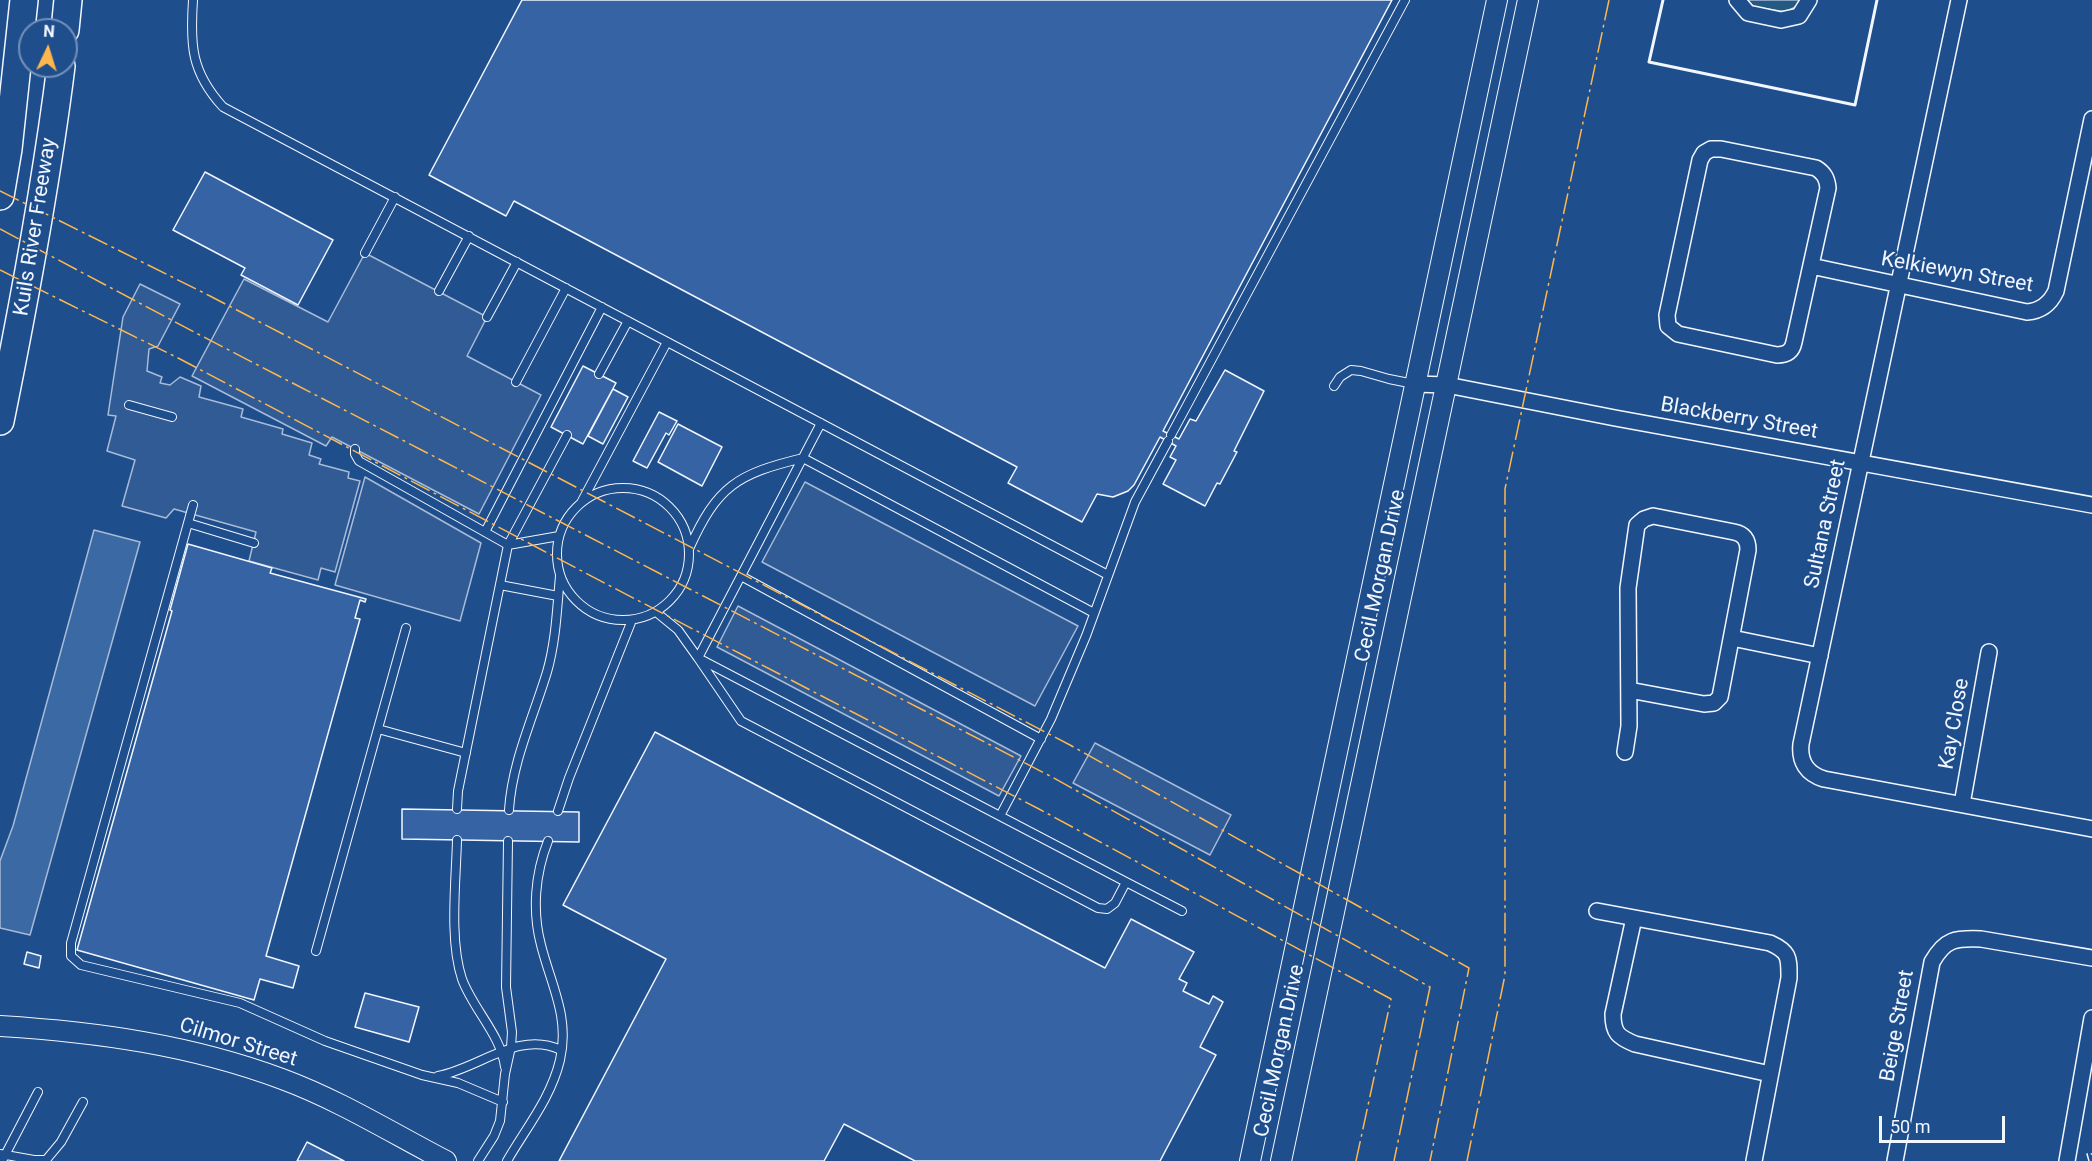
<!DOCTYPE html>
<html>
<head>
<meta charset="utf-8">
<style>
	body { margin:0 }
	#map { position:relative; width:2092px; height:1161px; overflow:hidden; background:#1f4e8c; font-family:Roboto,sans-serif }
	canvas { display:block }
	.north { position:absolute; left:18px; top:18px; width:60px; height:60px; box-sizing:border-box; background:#1f4e8c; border:2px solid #7391ba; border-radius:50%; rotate:4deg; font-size:16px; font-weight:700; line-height:24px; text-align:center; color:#f2f6ff }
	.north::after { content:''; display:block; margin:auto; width:21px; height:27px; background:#ffb74d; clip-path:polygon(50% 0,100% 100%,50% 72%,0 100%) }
	.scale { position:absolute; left:1879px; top:1116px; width:126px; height:27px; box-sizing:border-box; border:3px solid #f2f6ff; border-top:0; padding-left:8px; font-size:18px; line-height:21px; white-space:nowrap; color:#f2f6ff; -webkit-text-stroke:4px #1f4e8c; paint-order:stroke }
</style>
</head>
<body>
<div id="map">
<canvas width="2092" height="1161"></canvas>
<div class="north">N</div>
<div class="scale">50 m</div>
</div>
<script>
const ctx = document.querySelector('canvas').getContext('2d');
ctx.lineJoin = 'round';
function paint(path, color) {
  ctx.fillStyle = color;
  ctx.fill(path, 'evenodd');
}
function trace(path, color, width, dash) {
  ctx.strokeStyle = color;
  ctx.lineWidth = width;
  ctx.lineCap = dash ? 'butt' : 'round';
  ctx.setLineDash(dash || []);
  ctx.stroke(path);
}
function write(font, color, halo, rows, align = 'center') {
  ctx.font = font + ' Roboto,sans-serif';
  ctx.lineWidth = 4.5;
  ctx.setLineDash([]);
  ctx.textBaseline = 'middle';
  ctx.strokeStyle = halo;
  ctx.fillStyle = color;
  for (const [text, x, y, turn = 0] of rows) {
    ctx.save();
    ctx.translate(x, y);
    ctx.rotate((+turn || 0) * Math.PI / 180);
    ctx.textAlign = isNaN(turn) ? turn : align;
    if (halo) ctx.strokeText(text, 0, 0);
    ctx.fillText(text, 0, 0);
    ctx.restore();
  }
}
const green = new Path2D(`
	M1747,0H1800L1797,6L1786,12L1754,7Z`);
paint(green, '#245a82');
trace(green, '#a8bbd7', 1.5);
const parking = new Path2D(`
	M365,253L487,317L467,356L541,395L479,514L332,437L326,446L192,376L244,279L328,322Z
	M140,284L180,304L158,346L149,349L147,371L162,377L160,383L170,385L180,377L201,386L199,397L243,409L241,417L283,429L282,434L312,443L309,455L321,459L319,464L349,472L348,478L360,481L335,572L321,568L318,580L249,561L256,532L174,509L166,518L122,506L135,460L107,451L116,416L108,415L123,317Z
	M365,477L481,543L460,621L335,585Z
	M805,482L1078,626L1035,706L762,562Z
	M738,606L1021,756L999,796L717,647Z
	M1095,743L1231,815L1210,855L1073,783Z`);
paint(parking, '#305b95');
trace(parking, '#a8bbd7', 1.5);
const water = new Path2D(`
	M94,530L140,542L30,935L0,928V861L13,826Z`);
paint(water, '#3b69a3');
trace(water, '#a8bbd7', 1.5);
const building = new Path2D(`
	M522,0H1392L1163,431L1179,439L1190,419L1196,421L1225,370L1264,391L1234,451L1237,452L1220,484L1217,483L1205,506L1163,484L1176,460L1170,457L1176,446L1160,437L1134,485L1128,491L1113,497L1097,494L1082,522L1008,483L1017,467L514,201L506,216L429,175Z
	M205,172L333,240L298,305L241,275L245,268L173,230Z
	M583,366L616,383L583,444L551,427Z
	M613,389L628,397L603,444L588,436Z
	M659,412L677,421L669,435L666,433L647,468L633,461Z
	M678,424L722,447L702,486L658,462Z
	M188,544L272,568L270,573L366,599L365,602L360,600L355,618L360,619L266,956L299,966L293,988L260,979L254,1000L77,950L172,611L170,610Z
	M655,732L1105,968L1131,919L1194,952L1179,979L1187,983L1183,991L1209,1004L1213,996L1223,1002L1200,1047L1216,1055L1160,1161H915L844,1124L824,1161H559L666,959L563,905Z
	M402,809L579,812V842L402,839Z
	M27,952L41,956L39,968L24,964Z
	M365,993L419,1007L409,1042L355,1027Z
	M307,1142L344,1161H297Z`);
paint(building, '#3563a3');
trace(building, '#f2f6ff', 1.5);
const service = new Path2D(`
	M193,0C190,45 191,72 223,107L1108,575
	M365,253L395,197
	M439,291L469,236
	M487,317L517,262
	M599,374L628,321
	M516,382L566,288
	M1334,386L1340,377L1351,370L1361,371L1389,379L1414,384
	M129,405L172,417
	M1171,435L1405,0
	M355,449V454L359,461L508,545L559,536
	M557 554a66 66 0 1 1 132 0a66 66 0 1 1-132 0Z
	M582,501L667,342
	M193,505L71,943V956L81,965L240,1003L325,1041L422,1075L458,1083L503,1102
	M188,523L254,543
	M485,532L602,307
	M689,549C717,486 737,474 803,458L1094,613
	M741,576L1041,739
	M500,585L558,596
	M656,612L678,630L698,658L821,423
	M698,658L1126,882L1115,903L1107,909L1098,908L741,721Z
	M378,729L466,753
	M457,809L458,791L508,545L567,435
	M509,810C512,762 533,718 547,672C556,641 557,608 560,576
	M558,811L569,778L632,620
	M1000,816L1051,719L1086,636L1135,502L1168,441
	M457,840C456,881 449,940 462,979C473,1009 501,1035 505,1067
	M1126,882L1182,911
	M316,951L406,628
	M438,1076C480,1068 518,1030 561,1050
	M0,1154L34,1160H46L61,1142L83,1102
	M2,1161L38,1092
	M478,1161L494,1136L500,1121L505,1074L511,1047L512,1032L506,987L508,841
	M507,1161C526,1128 551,1098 560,1060C570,1017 551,985 541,945C532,911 535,874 548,841`);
const minor = new Path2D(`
	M1737,0L1748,13L1781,20L1799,16L1809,0
	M1959,0L1801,744C1799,762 1807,774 1824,779L2092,829
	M1711,149H1721L1816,168C1824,173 1827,178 1828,188L1794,342C1792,352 1786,355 1777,355L1678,334L1668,326L1667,315L1700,160L1704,153Z
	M1811,266L2027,312C2041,311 2050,304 2056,291L2092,119
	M1414,384L1447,385L1615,418L2092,505
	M1732,638L1820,656
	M1625,752L1629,726L1628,588L1637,525L1644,519L1653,516L1734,532C1744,534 1748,540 1748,550L1720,697L1714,703L1704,704L1629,690
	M1962,804L1989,652
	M1597,911L1770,943C1790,952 1789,958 1789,978L1754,1161
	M1634,918L1613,1014C1613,1033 1618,1037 1635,1044L1770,1074
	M1895,1161L1932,962C1945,939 1955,938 1981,939L2092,958
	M2067,1161L2092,1018`);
const tertiary = new Path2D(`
	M0,1026C97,1032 191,1045 282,1079C339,1100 392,1133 446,1161
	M1250,1161L1497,0
	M1281,1161L1528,0`);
const motorway = new Path2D(`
	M65,30L68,0
	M0,196L8,149L24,0
	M0,421C24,303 46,186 61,66`);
trace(service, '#f2f6ff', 10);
trace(minor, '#f2f6ff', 18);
trace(tertiary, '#f2f6ff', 22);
trace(motorway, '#f2f6ff', 30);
trace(service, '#1f4e8c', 8);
trace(minor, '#1f4e8c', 15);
trace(tertiary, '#1f4e8c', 20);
trace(motorway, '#1f4e8c', 27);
trace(new Path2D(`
	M2089,1161L2087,1154H2092`), '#f2f6ff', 1.5, [8, 3]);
trace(new Path2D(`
	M1663,0L1649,62L1855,105L1877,0`), '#f2f6ff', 3);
trace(new Path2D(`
	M0,191L210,296L1070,745L1469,968L1430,1161
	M0,229L196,333L1052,777L1430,987L1394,1161
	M0,270L180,359L614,588L1039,809L1391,999L1356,1161
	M1467,1161L1505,975V489L1609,0`), '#ffb74d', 1.5, [21, 4.5, 3, 4.5]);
write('21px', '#f2f6ff', '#1f4e8c', [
	["Kuils River Freeway",36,227,-81],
	["Kelkiewyn Street",1957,273,10],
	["Blackberry Street",1739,419,10],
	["Sultana Street",1826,524,-78],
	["Cecil Morgan Drive",1381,576,-78],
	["Kay Close",1955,724,-80],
	["Beige Street",1898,1026,-80],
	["Cilmor Street",238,1043,17],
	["Cecil Morgan Drive",1280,1051,-78]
]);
</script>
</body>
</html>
